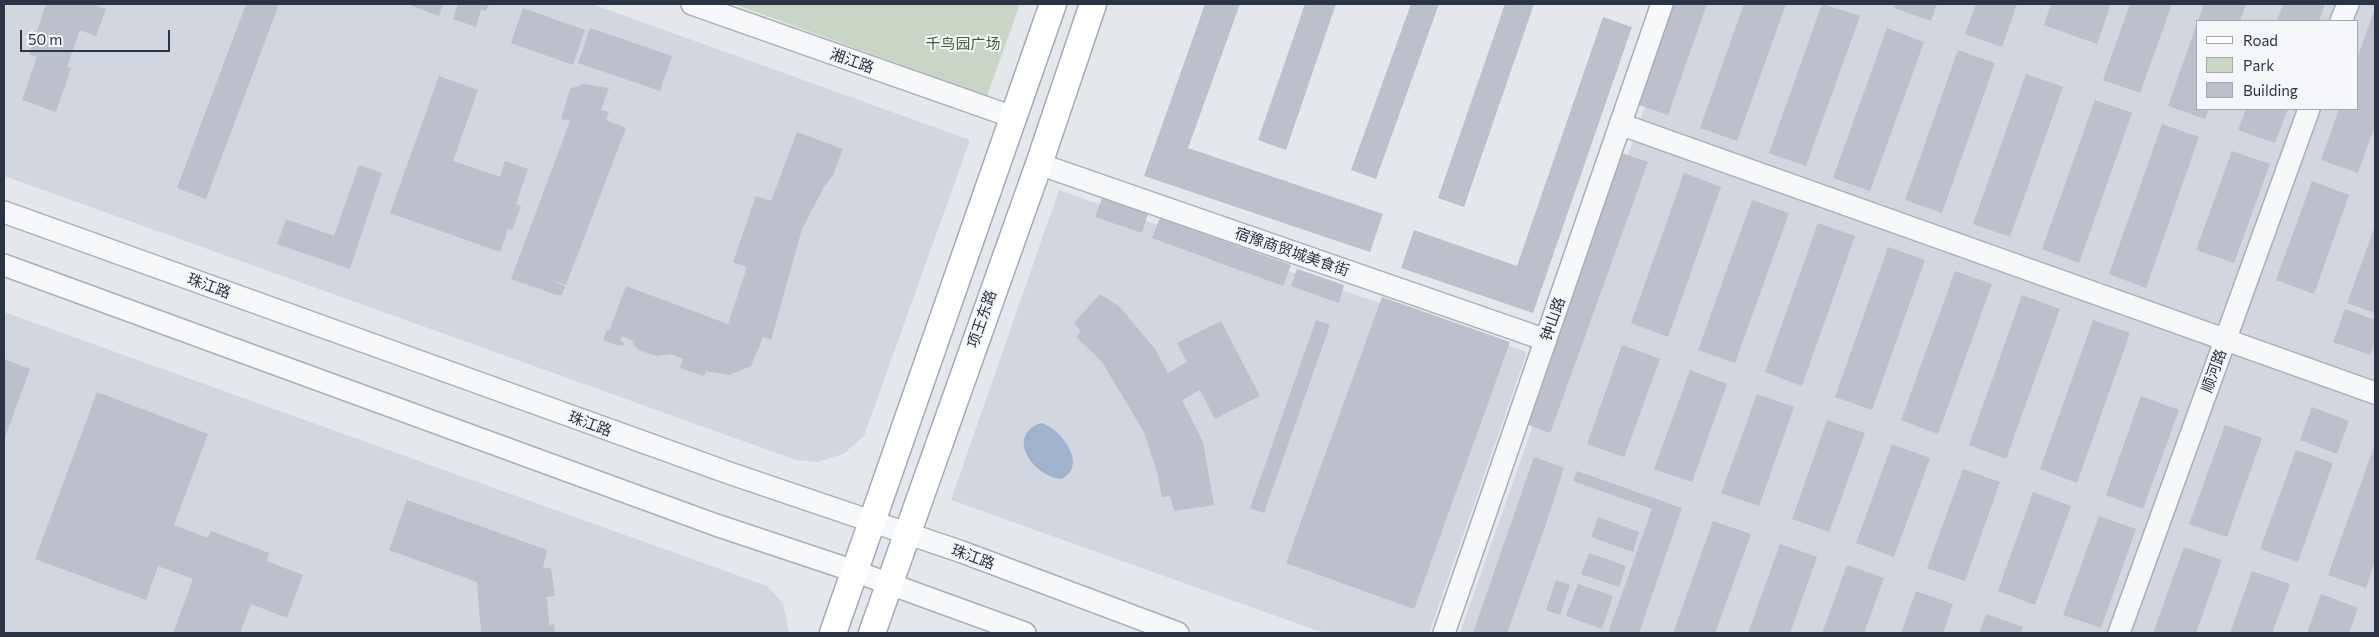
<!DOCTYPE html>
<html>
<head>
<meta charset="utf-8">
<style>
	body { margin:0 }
	#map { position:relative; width:2379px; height:637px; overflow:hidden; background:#e4e7ec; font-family:Commissioner,sans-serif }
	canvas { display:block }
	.frame { position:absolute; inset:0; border:5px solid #2b3445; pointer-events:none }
	.legend { position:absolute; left:2196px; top:20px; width:162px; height:90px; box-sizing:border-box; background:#f4f6f9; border:1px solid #a4a8b1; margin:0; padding:6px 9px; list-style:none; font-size:15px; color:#2b3445 }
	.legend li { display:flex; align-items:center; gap:10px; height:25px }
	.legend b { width:25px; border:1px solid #a4a8b1 }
	.scale { position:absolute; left:20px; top:30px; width:150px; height:22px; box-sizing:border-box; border:2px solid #2b3445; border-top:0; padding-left:6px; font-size:15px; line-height:18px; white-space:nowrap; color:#2b3445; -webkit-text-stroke:4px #f4f6f9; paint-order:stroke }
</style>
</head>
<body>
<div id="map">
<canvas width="2379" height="637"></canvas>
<div class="frame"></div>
<ul class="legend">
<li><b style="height:6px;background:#fff"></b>Road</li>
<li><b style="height:14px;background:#c9d6c5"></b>Park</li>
<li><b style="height:14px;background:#bbc0ca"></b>Building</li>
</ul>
<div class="scale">50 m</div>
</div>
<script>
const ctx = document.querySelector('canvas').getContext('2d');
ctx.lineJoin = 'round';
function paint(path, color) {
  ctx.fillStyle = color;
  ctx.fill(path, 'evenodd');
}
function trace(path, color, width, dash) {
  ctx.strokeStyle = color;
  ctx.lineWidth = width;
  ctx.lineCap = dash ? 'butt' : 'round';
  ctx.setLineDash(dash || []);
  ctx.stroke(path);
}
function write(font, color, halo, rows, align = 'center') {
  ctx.font = font + ' Commissioner,"Noto Sans SC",sans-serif';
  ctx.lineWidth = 4;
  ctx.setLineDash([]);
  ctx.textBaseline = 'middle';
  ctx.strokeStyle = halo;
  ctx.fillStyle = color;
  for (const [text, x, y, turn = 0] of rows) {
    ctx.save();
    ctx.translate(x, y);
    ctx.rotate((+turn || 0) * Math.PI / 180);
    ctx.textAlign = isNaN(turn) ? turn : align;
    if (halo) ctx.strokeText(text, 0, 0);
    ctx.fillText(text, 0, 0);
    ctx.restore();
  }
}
paint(new Path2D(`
	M4,4H592L970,140L864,436L843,454L817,462L796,460L4,176Z
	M1681,4H2375V633H1460ZM2198,21H2358V109H2198Z
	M1059,190L1362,297L1527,352L1429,633H1324L951,500Z
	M4,312L767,586L783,603L789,633H4Z`), '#d2d6de');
paint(new Path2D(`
	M734,4H1020L987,96Z`), '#c9d6c5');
paint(new Path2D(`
	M1041,423C1061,428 1089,466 1061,479C1034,477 1004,436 1041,423Z`), '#9fb4cc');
paint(new Path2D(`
	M46,4H92L106,9L96,36L80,30L67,67L71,68L56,112L22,100L37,57L29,54Z
	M246,4H279L206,199L177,188Z
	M406,4H443L439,16Z
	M458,4H489L486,11L481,10L476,27L453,19Z
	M1205,4H1240L1188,148L1383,214L1370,252L1144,176Z
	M1305,4H1336L1286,150L1258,140Z
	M1411,4H1439L1376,179L1351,170Z
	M1505,4H1534L1464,207L1438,198Z
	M1673,4H1707L1668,115L1636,104Z
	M1744,4H1786L1737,141L1700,128Z
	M1822,4L1860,16L1806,166L1769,153Z
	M1895,4H1937L1931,21L1894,8Z
	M1976,4H2017L2002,47L1965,34Z
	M2051,4H2111L2097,44L2044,25Z
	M2130,4H2172L2140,93L2103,80Z
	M2204,4H2246L2240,21H2198Z
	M2283,4H2325L2319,21H2277Z
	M523,8L585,30L573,65L511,43Z
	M2375,8V125L2358,173L2321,160L2339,109H2358V56Z
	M1603,17L1632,27L1533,313L1401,268L1414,230L1517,266Z
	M2197,23L2198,109H2209L2205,119L2168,106Z
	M590,28L672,56L660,91L578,63Z
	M1887,28L1924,42L1870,191L1833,178Z
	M1958,50L1995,63L1942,213L1905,200Z
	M2026,74L2063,87L2010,237L1973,224Z
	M439,76L478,90L453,161L500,177L505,161L528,169L516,204L521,206L512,230L508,229L500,252L390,213Z
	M583,84L609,88L601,110L609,112L606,120L626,128L566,285L555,281V282L565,286L562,295H557L511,279L570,121L561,119L570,89Z
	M2095,100L2132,113L2079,263L2042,249Z
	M2246,109H2288L2275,143L2238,130Z
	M2162,124L2199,137L2146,288L2109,274Z
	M797,132L843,149L833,175L824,187L802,229L771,340L763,337L751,366L729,375L706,371L704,376L680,368L683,359L671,354L657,356L641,351L634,346L632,340L622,336L620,341L624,342L623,346L620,344L619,346L603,340L607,330L609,331L626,286L728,324L747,267L733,262L756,196L771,201Z
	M2232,151L2270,164L2234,263L2196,250Z
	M1619,152L1648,162L1550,433L1526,424Z
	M359,165L382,173L350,269L277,244L286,219L334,236Z
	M1684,173L1721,187L1668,337L1631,323Z
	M2312,181L2349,195L2314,294L2276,280Z
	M1102,198L1148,214L1142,233L1095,217Z
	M1752,200L1789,213L1735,363L1698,350Z
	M1160,218L1291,265L1283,286L1152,238Z
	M1818,223L1855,236L1802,386L1765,372Z
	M2375,226V313L2347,303Z
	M1888,247L1925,260L1872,410L1835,397Z
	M1297,269L1344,285L1339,303L1291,286Z
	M1955,271L1992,284L1938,434L1901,420Z
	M1100,294L1119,306L1155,349L1168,373L1187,362L1177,343L1221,321L1260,396L1215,419L1200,390L1182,400L1203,442L1214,505L1174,511L1170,496L1162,497L1157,472L1144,432L1102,362L1076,337L1081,331L1074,323Z
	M2022,295L2060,309L2006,459L1969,445Z
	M1382,297L1510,342L1414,609L1286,563Z
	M2345,309L2375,320V341L2370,355L2333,342Z
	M1316,320L1330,325L1264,513L1250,508Z
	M2093,320L2130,333L2077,483L2040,469Z
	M1622,345L1660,359L1624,457L1587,444Z
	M4,359L30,369L4,440Z
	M1690,370L1727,384L1692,482L1654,469Z
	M97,392L208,434L174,525L208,538L211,531L269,553L267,561L303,575L287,618L251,604L240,633H173L193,579L158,566L146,600L35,559Z
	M1757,394L1794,407L1759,506L1721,493Z
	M2141,396L2179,410L2143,509L2106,495Z
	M2312,407L2349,421L2337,454L2300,440Z
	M1827,420L1865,433L1829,532L1792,519Z
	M2225,425L2262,438L2227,537L2189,524Z
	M1892,444L1930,458L1894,557L1856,543Z
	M2375,444V561L2366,588L2328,575Z
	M2296,450L2333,463L2298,562L2260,549Z
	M1534,457L1564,468L1546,524L1507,633H1473Z
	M1963,469L2000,482L1965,581L1927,568Z
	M1577,471L1682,508L1639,633H1608L1652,509L1573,481Z
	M2033,492L2071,506L2035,605L1998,591Z
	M407,500L547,550L543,568H551L555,596L547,597L549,625L554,624L555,633H481L477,582L389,550Z
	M2099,516L2136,529L2101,628L2063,615Z
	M1598,517L1639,532L1633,552L1591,537Z
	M1713,521L1751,534L1715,633H1673Z
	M1780,544L1817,557L1790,633H1748Z
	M2184,547L2222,560L2196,633H2153Z
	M1589,553L1626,566L1619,587L1581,574Z
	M1847,565L1884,578L1864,633H1822Z
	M2252,571L2290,584L2272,633H2230Z
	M1556,580L1570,585L1560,615L1546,610Z
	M1578,584L1613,596L1602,629L1566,616Z
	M1916,591L1953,604L1943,633H1901Z
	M2321,594L2358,608L2349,633H2307Z
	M1986,614L2023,627L2021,633H1979Z`), '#bbc0ca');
const minor = new Path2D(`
	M692,4L1013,117
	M2341,21L2348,4
	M1620,124L2375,393
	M1039,164L1546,340
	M4,212L732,474L962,552L1178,633
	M4,265L716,525L854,571L1025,633
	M1444,633L1662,4
	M2119,633L2309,109`);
const major = new Path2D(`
	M833,633L1053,4
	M872,633L1039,164L1093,4`);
trace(minor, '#a9aeb7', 24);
trace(major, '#a3abb8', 29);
trace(minor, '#f7f8fa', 21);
trace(major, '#fff', 26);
write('15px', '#3f6138', '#f4f6f9', [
	["千鸟园广场",963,44]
]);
write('15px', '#2b3445', '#f4f6f9', [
	["湘江路",852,61,19],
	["宿豫商贸城美食街",1292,252,19],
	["珠江路",209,286,20],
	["项王东路",982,319,-71],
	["钟山路",1553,319,-71],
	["顺河路",2214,371,-70],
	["珠江路",590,424,20],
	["珠江路",973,557,20]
]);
</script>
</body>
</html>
